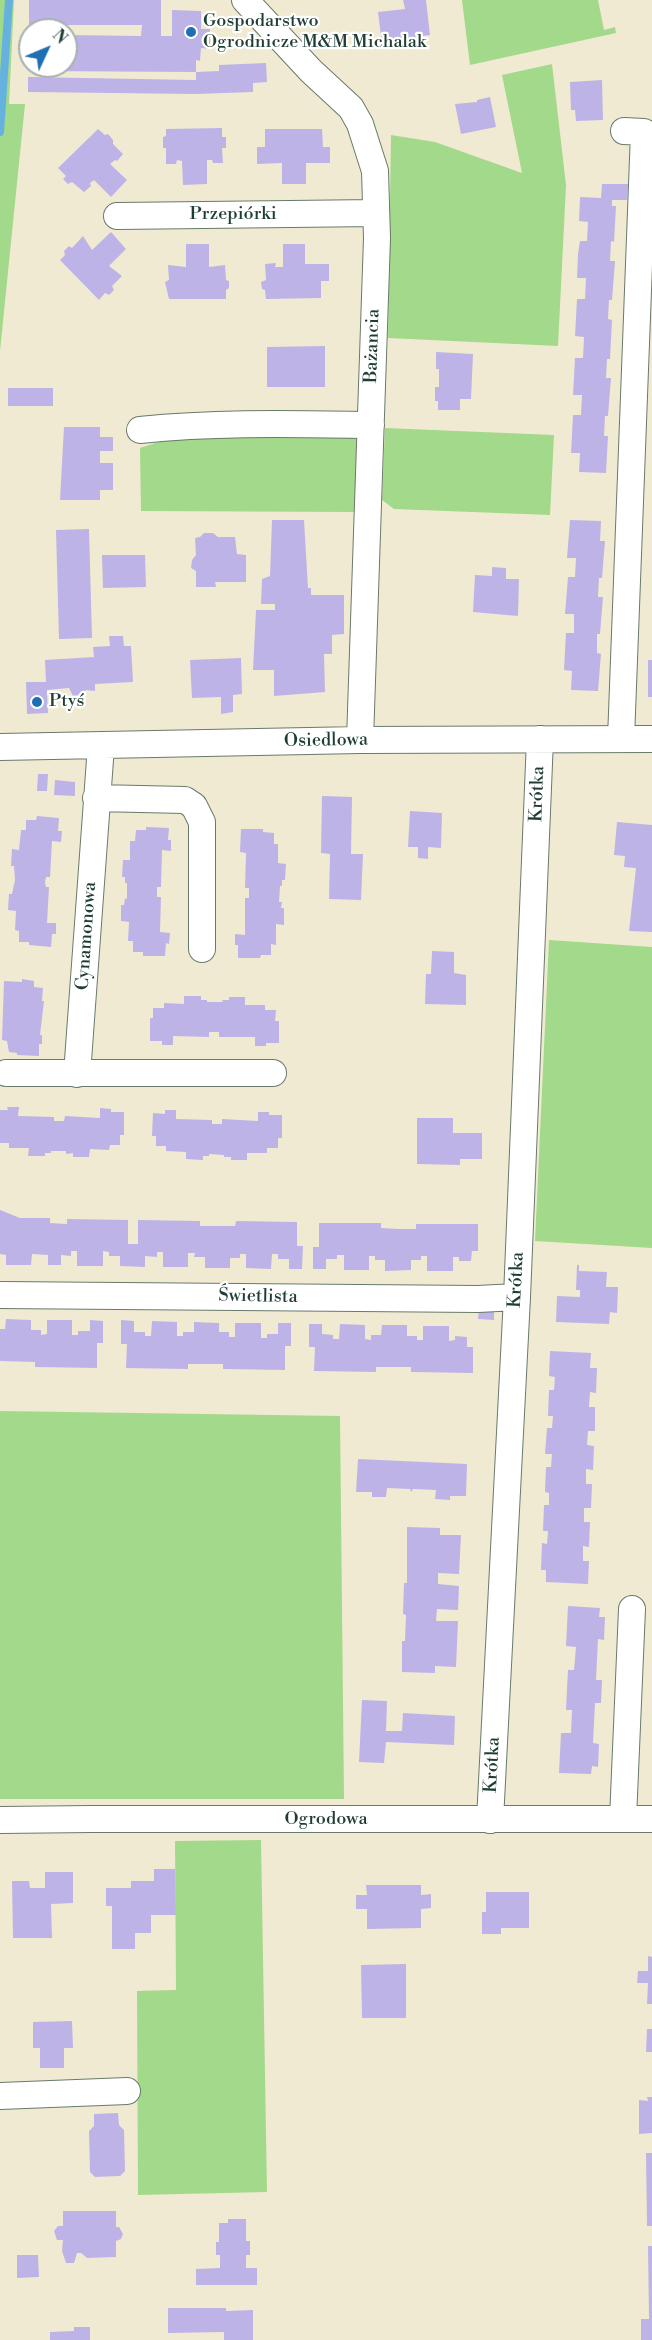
<!DOCTYPE html>
<html>
<head>
<meta charset="utf-8">
<style>
	body { margin:0 }
	#map { position:relative; width:652px; height:2340px; overflow:hidden; background:#f1ead2; font-family:"Libre Bodoni",serif }
	canvas { display:block }
	.north { position:absolute; left:18px; top:18px; width:60px; height:60px; box-sizing:border-box; background:#fff; border:2px solid #a5b1ae; border-radius:50%; rotate:46deg; font-size:16px; font-weight:700; line-height:24px; text-align:center; color:#1f3d34 }
	.north::after { content:''; display:block; margin:auto; width:21px; height:27px; background:#1f6fb2; clip-path:polygon(50% 0,100% 100%,50% 72%,0 100%) }
</style>
</head>
<body>
<div id="map">
<canvas width="652" height="2340"></canvas>
<div class="north">N</div>
</div>
<script>
const ctx = document.querySelector('canvas').getContext('2d');
ctx.lineJoin = 'round';
function paint(path, color) {
  ctx.fillStyle = color;
  ctx.fill(path, 'evenodd');
}
function trace(path, color, width, dash) {
  ctx.strokeStyle = color;
  ctx.lineWidth = width;
  ctx.lineCap = dash ? 'butt' : 'round';
  ctx.setLineDash(dash || []);
  ctx.stroke(path);
}
function write(font, color, halo, rows, align = 'center') {
  ctx.font = font + ' "Libre Bodoni",serif';
  ctx.lineWidth = 4.5;
  ctx.setLineDash([]);
  ctx.textBaseline = 'middle';
  ctx.strokeStyle = halo;
  ctx.fillStyle = color;
  for (const [text, x, y, turn = 0] of rows) {
    ctx.save();
    ctx.translate(x, y);
    ctx.rotate((+turn || 0) * Math.PI / 180);
    ctx.textAlign = isNaN(turn) ? turn : align;
    if (halo) ctx.strokeText(text, 0, 0);
    ctx.fillText(text, 0, 0);
    ctx.restore();
  }
}
paint(new Path2D(`
	M0,0H14L9,104H25L0,351Z
	M462,0H598L604,30L615,27L616,33L470,65Z
	M552,64L566,185L558,346L388,338L391,135L435,142L522,173L502,75Z
	M385,428L554,435L550,515L394,509L382,500Z
	M358,436L356,512L141,511L140,448L174,437Z
	M549,940L652,947V1248L535,1241Z
	M0,1411L340,1416L344,1799H0Z
	M261,1840L267,2192L138,2195L137,1991L176,1990L175,1841Z`), '#a3d98a');
trace(new Path2D(`
	M0,132L9,0`), '#66b2df', 8);
paint(new Path2D(`
	M29,0H161V36H172V10L201,11V29H210V49L201,48L200,61L196,60V72L28,71V66H66V35L141,36L142,25H29Z
	M403,0H426L430,35L409,38V41L382,44L378,12L405,9Z
	M266,63L267,82L253,83V92L196,94L28,92V77L196,80V72L219,71V65Z
	M602,80L603,120L576,121L575,110H571L570,82Z
	M490,97L496,127L461,134L455,104L477,102V100Z
	M222,128V137H226V148H222L223,163H213L212,160H207V184L183,185L182,161L177,160L176,164H166V148H163V137L166,136V129Z
	M98,129L105,135L108,134L113,140V144L123,154L117,161L115,160L110,164L127,180L111,197L94,180L90,183L91,186L84,192L72,182L68,184L63,179L66,176L58,168Z
	M265,129H322L323,147H330V163H306V184H282V163L257,164V147H265Z
	M602,184H628L627,200H612V206H616L614,242L611,241L610,261H615L612,300H609L608,319L612,320L610,359H607L606,378H611L608,416H605L604,436H608L606,473L579,472L580,453H571L573,415H581L582,395H573L575,358H583L584,337L575,336L577,299H585L586,278H577L578,254L580,241H587L588,222L579,221L580,197L601,198Z
	M111,232L126,249L109,266L122,276L112,286L114,290L109,295L105,293L99,300L60,260L65,255L64,251L69,246L72,248L83,236L92,250Z
	M186,244H209V267L225,265L226,280L229,281V288L226,290V299H169L165,282L169,280L168,265L186,267Z
	M283,244H305V264H329V281H321V298L266,299L265,290L262,289L261,282L266,280L265,264L276,263L275,267H283Z
	M325,346V387H267V347Z
	M436,352L473,354L471,399H460V410H438V401H435V387H439V369H436Z
	M8,388H53V406H8Z
	M64,427H100V437H113V451H100V463H113V490H100V500H60Z
	M272,520H304L308,588H311V595H344V634L332,635V654H324L325,692L274,696V670H253L256,610H275V604H261L262,579L270,576Z
	M570,520L601,521L600,541H605L602,578H599L598,597H603L600,634H597V653L601,654L598,691L571,690L572,671L564,670L566,633H574V614H565L568,577H575L576,558H567Z
	M89,529L92,638L59,639L56,530Z
	M204,533H213L218,537H235L237,554L246,555V582H215L216,587H196V571L191,568L192,560L196,555L195,538L200,537Z
	M102,555H145L146,587L103,588Z
	M492,567L506,568V579H519L518,616L473,612L475,575L492,576Z
	M109,636H123L124,646H131L133,682L95,684V691L86,690L82,695L73,696L69,688L47,690L48,713L27,714L26,682H46L45,660L94,657L93,647L110,646Z
	M241,658L242,694L233,695V712L221,714V697L192,698L190,660Z
	M648,660H652V697H648Z
	M38,774H48L47,791H37Z
	M55,780L75,782V796L54,795Z
	M322,796L352,797L351,854H363L361,900L329,899L330,854L321,853Z
	M410,811L442,813L441,848L428,847V859L418,858V847H408Z
	M37,816L59,818L58,831H62L61,842L52,841L50,877H46L45,882L46,887H49L47,923H56V934H52L51,947L29,945V942H19V931L15,930L16,911L8,910L9,894H12L15,880L14,866H11L12,849L19,850L21,830H26V820H36Z
	M617,822L652,825V932L629,931L636,868L624,867L625,856L614,855Z
	M146,827L169,828L168,840H171V851L162,850L161,887H157V897H161L160,932L170,933L169,944L166,943L165,956H143V952H133V941H128L129,922L121,921V905H124L125,898L127,899V883H125V877H122L123,860H130V841H135L136,830H146Z
	M241,829H263V832L274,833V844H278V863L286,864L285,880H282V886H280L279,902H282L281,908H284V925L276,924V945L271,944V955H261L260,958H238V945H235V934L245,935V898H249V888H245L246,853L240,852Z
	M432,951L454,952V973L466,975V1005L425,1004L426,974H431Z
	M22,979L34,981V987L43,988L42,1001H44L40,1035H42V1044H39V1056L17,1055V1053L9,1052L7,1041L2,1040L4,981L22,982Z
	M184,996H201V1000H207V1002H223L222,1000H229V997H245V1005H265V1010H276L275,1021H279V1043H266V1046H255V1037H219V1032H209V1037L173,1036V1045H162V1041H150V1018H153V1008H164V1003L184,1004Z
	M7,1107H19L18,1116L54,1117V1121H64L65,1116L100,1118V1108L111,1109V1112H124V1135H120V1145H110L109,1150L90,1149L89,1157H73V1153L66,1154V1151H51V1153H45V1156H28L29,1148H9V1143H0V1110H8Z
	M165,1110H176V1119L212,1120V1124H222V1119L258,1121V1112H269V1115H282V1138H278V1148H267V1153H247V1160H231V1157H224V1155L209,1154V1156H203V1160L186,1159V1152L166,1151V1146H156V1136H152L153,1113L165,1114Z
	M417,1118H453V1133H482V1159H460V1165L417,1164Z
	M0,1210L20,1218H50V1223L67,1224V1219L128,1220V1244H138V1220L200,1221V1226H235L236,1221L297,1222V1246H303L302,1269H289V1259H278V1254H272L271,1269L246,1268V1254H240V1258H230V1268H205V1257H194L195,1253H188V1267H163V1252H157V1257L145,1256V1267L120,1266V1256H109V1252L103,1251V1266H77V1251H71V1256L61,1255V1265H48V1255L32,1254L31,1265H6V1255L0,1254Z
	M319,1223H381V1228L399,1229H416V1224H478V1251H472L471,1261H459V1257H453V1271H427V1256H421V1260H411V1270L385,1271V1260H375V1256H369V1270H344V1255H337V1259H326V1269H313V1247H319Z
	M577,1265H579V1271L607,1272L606,1287H618L617,1313L610,1312L609,1324L556,1322L557,1296L580,1297V1290H576Z
	M479,1310H494V1320L478,1319Z
	M6,1319L31,1320V1330H41V1335L47,1334V1320H72V1335H78V1331H90V1320L103,1321V1343H97V1368L35,1367V1362L0,1361V1329H5Z
	M121,1320L134,1321V1332H145V1336H151L152,1321L177,1322V1336H183V1332H194V1322L219,1323V1332H229V1337H235V1323H261V1338H267V1334H278V1323H291V1346H285V1370L223,1369V1364H188V1369L126,1368L127,1344H121Z
	M309,1324H322V1334L333,1335V1339H339L340,1324L365,1325V1339L371,1340V1335H381L382,1325H407V1336H417V1340H423V1326H449V1341L455,1340V1336L467,1337V1347H473V1373L411,1372V1367H376V1372L314,1371L315,1347H309Z
	M550,1351L591,1353L590,1368H597L596,1393L590,1392L589,1407H595V1431H588L587,1445L594,1446L593,1470L586,1469V1484H592L591,1508H584V1522H590L589,1547L583,1546V1561H589L588,1584L546,1582V1570H541L542,1543L547,1544L548,1531H543L544,1505H549V1493L545,1492L546,1467H551L552,1454H545L547,1428H552L553,1416H548L549,1390H554L555,1377L549,1376Z
	M358,1459L467,1464L466,1496H450V1500L435,1499L436,1490L413,1489L411,1492L410,1489L387,1488L386,1497H372V1492H356Z
	M407,1527L440,1528V1535H461L459,1574L438,1573V1584L459,1586L458,1610L437,1609L436,1621H458L456,1667L435,1666V1673L402,1672V1641H405L406,1615L403,1614L404,1583H407Z
	M568,1606L600,1608L599,1617H605L604,1640L598,1639L596,1680H602L601,1703H595L593,1743L599,1744L598,1767L592,1766L591,1774L559,1773L561,1733H571L572,1710H566L567,1689L568,1670H574L576,1647L566,1646Z
	M362,1700L387,1701L386,1731H402L403,1713L455,1716L454,1745L386,1742L384,1763L359,1762Z
	M154,1869H175L176,1915H151V1933H135V1949H112V1906H106V1888H131V1881H154Z
	M45,1872H73V1903L51,1904L52,1938H13L12,1881H29L30,1888H45Z
	M366,1885H421V1895L431,1894V1908L421,1909V1928L367,1929V1909H356V1895H367Z
	M486,1892H529V1928H501V1934H482V1912H486Z
	M648,1956L652,1957V2004H647L648,1983H637L638,1971H648Z
	M406,1964V2018H362L361,1965Z
	M72,2021L73,2048H64V2068H40V2048H33V2022Z
	M647,2029H652V2052H646Z
	M647,2097H652V2133L639,2134V2100L648,2101Z
	M118,2113L119,2125L124,2130L125,2171L120,2176L95,2177L90,2172L89,2131L94,2126V2114Z
	M646,2153H652V2226H647Z
	M63,2211H116V2227H119L123,2234L121,2239L116,2241V2257L87,2258L81,2253H77L74,2263H66L62,2251L63,2240H57L54,2231L58,2226H63Z
	M228,2219H246V2241H250V2255H246V2268H257V2285H196V2269L220,2268V2255H216V2242H219V2223H228Z
	M648,2246H652V2340H641V2319H649Z
	M17,2255H38L39,2277L17,2278Z
	M168,2308H226V2311L253,2310V2340H224V2332L168,2333Z
	M74,2327H90V2340H50V2332L74,2331Z`), '#beb3e6');
const minor = new Path2D(`
	M245,0L311,71L351,108L360,124L375,171L377,238L360,740
	M117,216L376,213
	M140,430C217,422 294,424 371,425
	M621,739L644,132L624,131
	M0,747L360,740L652,739
	M96,798L185,800L194,806L202,822V949
	M6,1073H273
	M77,1074L101,746
	M0,1295L478,1299L517,1297
	M623,1819L632,1609
	M0,1820L92,1819H652
	M490,1820L517,1297L540,739
	M0,2096L127,2091`);
trace(minor, '#687a6b', 28);
trace(minor, '#fff', 26);
for (const [x, y, r, color] of [
	[191,32,6,"#1f6fb2"],
	[37,702,6,"#1f6fb2"]
]) {
  const dot = new Path2D();
  dot.arc(x, y, r, 0, 2 * Math.PI);
  ctx.fillStyle = color;
  ctx.fill(dot);
  trace(dot, '#fff', 2);
}
write('18px', '#1f3d34', '#fff', [
	["Gospodarstwo",203,22],
	["Ogrodnicze M&M Michalak",203,43],
	["Ptyś",49,702]
], 'left');
write('18px', '#1f3d34', '#fff', [
	["Przepiórki",233,215],
	["Bażancia",373,346,-88],
	["Osiedlowa",326,741,-1],
	["Krótka",538,794,-88],
	["Cynamonowa",87,936,-86],
	["Krótka",517,1280,-87],
	["Świetlista",258,1297,1],
	["Krótka",493,1765,-87],
	["Ogrodowa",326,1820]
]);
</script>
</body>
</html>
